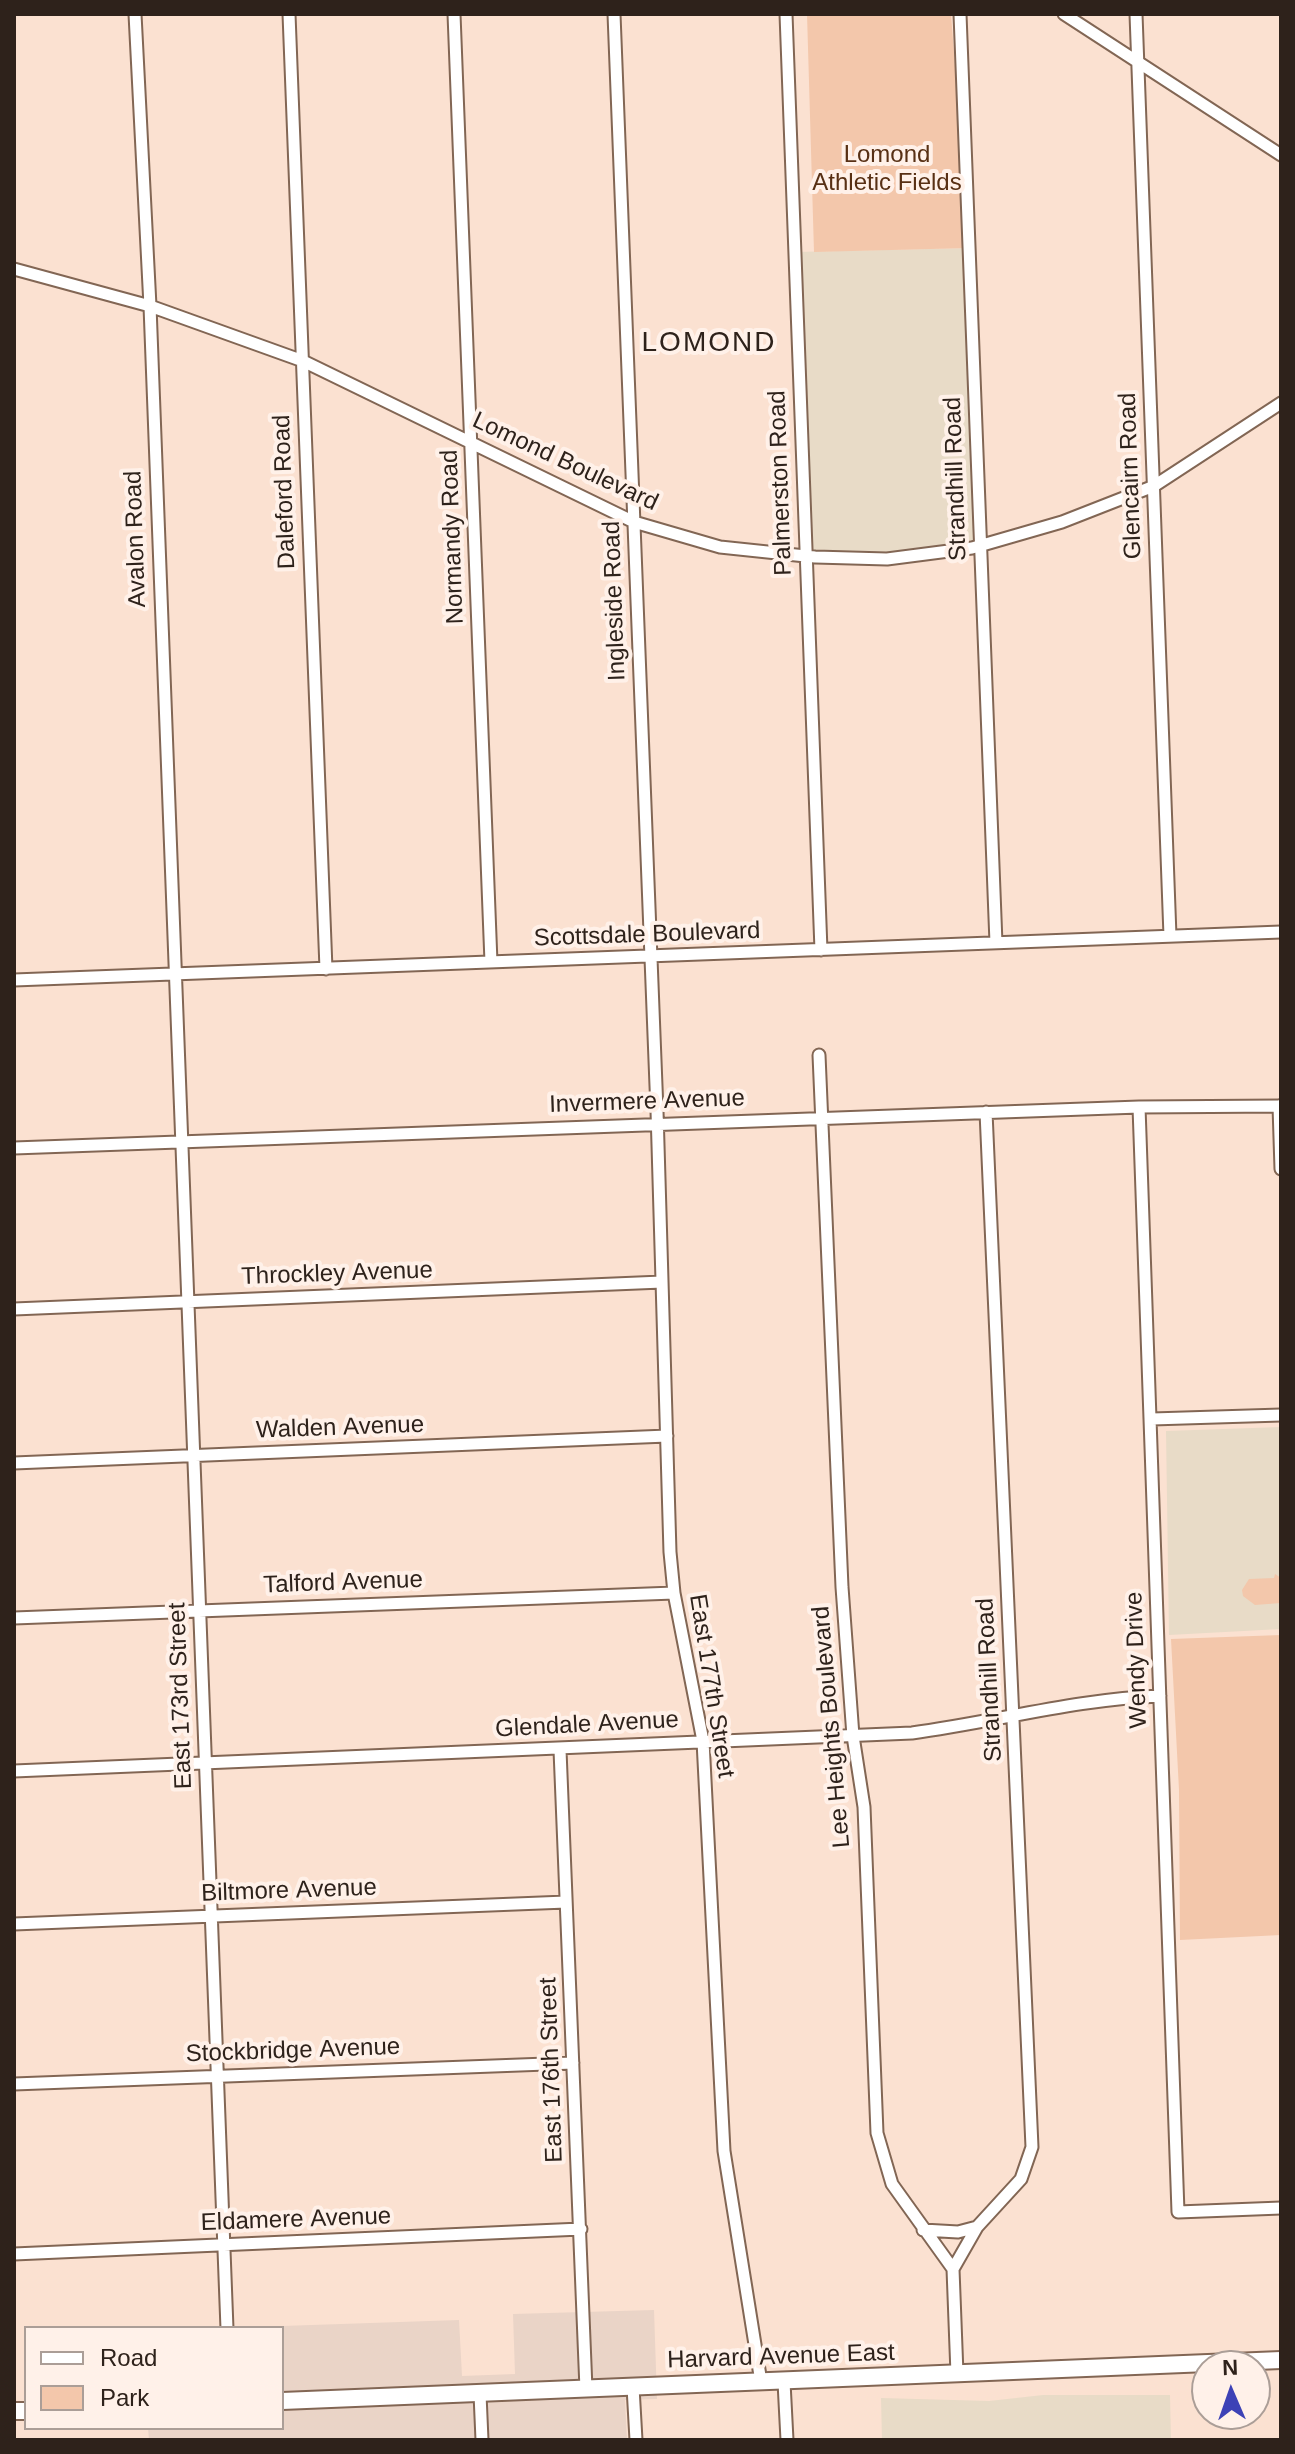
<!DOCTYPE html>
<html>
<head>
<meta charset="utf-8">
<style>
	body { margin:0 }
	#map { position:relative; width:1295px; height:2454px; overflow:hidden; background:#fbe1d1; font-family:Arial,sans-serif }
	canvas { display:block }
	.frame { position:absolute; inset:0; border:16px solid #2e221b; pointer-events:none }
	.legend { position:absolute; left:24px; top:2326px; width:260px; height:104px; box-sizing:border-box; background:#fff1e9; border:2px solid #ab9e97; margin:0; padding:10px 14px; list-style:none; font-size:24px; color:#2e221b }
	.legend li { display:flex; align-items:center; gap:16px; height:40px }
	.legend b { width:40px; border:2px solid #ab9e97 }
	.north { position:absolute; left:1191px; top:2350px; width:80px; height:80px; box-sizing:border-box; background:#fff1e9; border:2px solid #ab9e97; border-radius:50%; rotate:358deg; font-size:22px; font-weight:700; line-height:32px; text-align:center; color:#2e221b }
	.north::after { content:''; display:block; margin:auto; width:28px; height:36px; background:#3d42b6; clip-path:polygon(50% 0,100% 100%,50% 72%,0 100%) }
</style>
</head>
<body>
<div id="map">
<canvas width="1295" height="2454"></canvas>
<div class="frame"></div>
<ul class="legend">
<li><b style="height:10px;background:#fff"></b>Road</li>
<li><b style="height:22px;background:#f3c7ab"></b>Park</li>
</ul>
<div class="north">N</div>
</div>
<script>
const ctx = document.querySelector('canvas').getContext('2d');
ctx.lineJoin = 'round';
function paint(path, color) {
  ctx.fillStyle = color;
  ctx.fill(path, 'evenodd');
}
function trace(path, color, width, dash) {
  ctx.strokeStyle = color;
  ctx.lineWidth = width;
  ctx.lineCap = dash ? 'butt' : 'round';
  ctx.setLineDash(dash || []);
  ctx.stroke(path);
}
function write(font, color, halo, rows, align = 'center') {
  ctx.font = font + ' Arial,sans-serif';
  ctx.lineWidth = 8;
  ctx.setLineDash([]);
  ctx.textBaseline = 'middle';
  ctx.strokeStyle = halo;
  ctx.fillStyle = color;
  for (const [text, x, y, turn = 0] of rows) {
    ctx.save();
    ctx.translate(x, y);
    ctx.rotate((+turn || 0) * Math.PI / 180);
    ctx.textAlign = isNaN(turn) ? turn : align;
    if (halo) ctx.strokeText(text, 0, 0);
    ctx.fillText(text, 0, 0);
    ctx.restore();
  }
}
paint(new Path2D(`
	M654,2310L657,2399L625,2400L627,2440H149L148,2428H282V2328H223L459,2320L462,2376L515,2374L513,2314Z`), '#ead4c7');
paint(new Path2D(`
	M969,248L980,546L887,559L804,556L795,252Z
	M1281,1427V1629L1169,1635L1166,1431Z
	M1043,2395H1170L1171,2440H882L881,2398L989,2401Z`), '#e8dbc7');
paint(new Path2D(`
	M807,14H951L969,248L814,252Z
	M1275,1574L1281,1578V1603L1255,1605L1243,1596L1242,1590L1249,1579L1274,1578Z
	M1281,1635V1935L1180,1940L1179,1790L1171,1639Z`), '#f3c7ab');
const minor = new Path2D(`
	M135,14L150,306L227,2328
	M289,14L326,969
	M454,14L491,962
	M614,14L657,1111L670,1552L674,1593L703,1741L724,2151L761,2382
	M786,14L821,950
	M960,14L996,943
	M1064,14L1281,155
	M1136,14L1170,936
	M14,269L150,306L303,361L634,522L720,547L815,557L887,559L972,548L1062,522L1154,486L1281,403
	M14,980L1281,932
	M819,1055L842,1587L853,1736L864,1807L877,2133L892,2184L953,2269L957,2374
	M1279,1106L1281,1169
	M1139,1107L1178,2212L1281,2208
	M14,1148L1139,1107L1281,1106
	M14,1309L662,1282
	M1152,1419L1281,1415
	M14,1463L667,1436
	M14,1618L674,1593
	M560,1750L586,2389
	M14,1771L912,1733C995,1722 1076,1699 1160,1696
	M14,1924L566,1902
	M14,2084L573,2063
	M923,2230L958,2232L977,2227
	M14,2254L581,2229
	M953,2269L977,2227L1021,2179L1032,2147L986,1112
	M784,2382L787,2440
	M633,2387L636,2440
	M480,2394L482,2440`);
const secondary = new Path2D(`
	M282,2401L1281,2360
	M14,2411H26`);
trace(minor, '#826654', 15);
trace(secondary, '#826654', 20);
trace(minor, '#fff', 11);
trace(secondary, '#fff', 16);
write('24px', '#583014', '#fff1e9', [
	["Lomond",887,155],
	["Athletic Fields",887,183]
]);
write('24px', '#2e221b', '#fff1e9', [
	["Lomond Boulevard",565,462,25],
	["Glencairn Road",1131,476,-92],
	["Strandhill Road",956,479,-92],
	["Palmerston Road",781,483,-92],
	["Daleford Road",285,492,-92],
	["Normandy Road",453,537,-92],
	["Avalon Road",136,539,-92],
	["Ingleside Road",615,601,-92],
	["Scottsdale Boulevard",647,935,-2],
	["Invermere Avenue",647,1102,-2],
	["Throckley Avenue",337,1274,-2],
	["Walden Avenue",340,1428,-2],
	["Talford Avenue",343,1583,-2],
	["Wendy Drive",1137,1660,-92],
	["Strandhill Road",990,1680,-93],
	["East 177th Street",711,1686,81],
	["East 173rd Street",181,1696,-92],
	["Glendale Avenue",587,1725,-3],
	["Lee Heights Boulevard",832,1727,-95],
	["Biltmore Avenue",289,1891,-2],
	["Stockbridge Avenue",293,2051,-2],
	["East 176th Street",552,2070,-92],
	["Eldamere Avenue",296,2220,-2],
	["Harvard Avenue East",781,2357,-2]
]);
ctx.letterSpacing = '2px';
write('28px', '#2e221b', '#fff1e9', [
	["LOMOND",709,343]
]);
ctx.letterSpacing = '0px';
</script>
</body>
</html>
